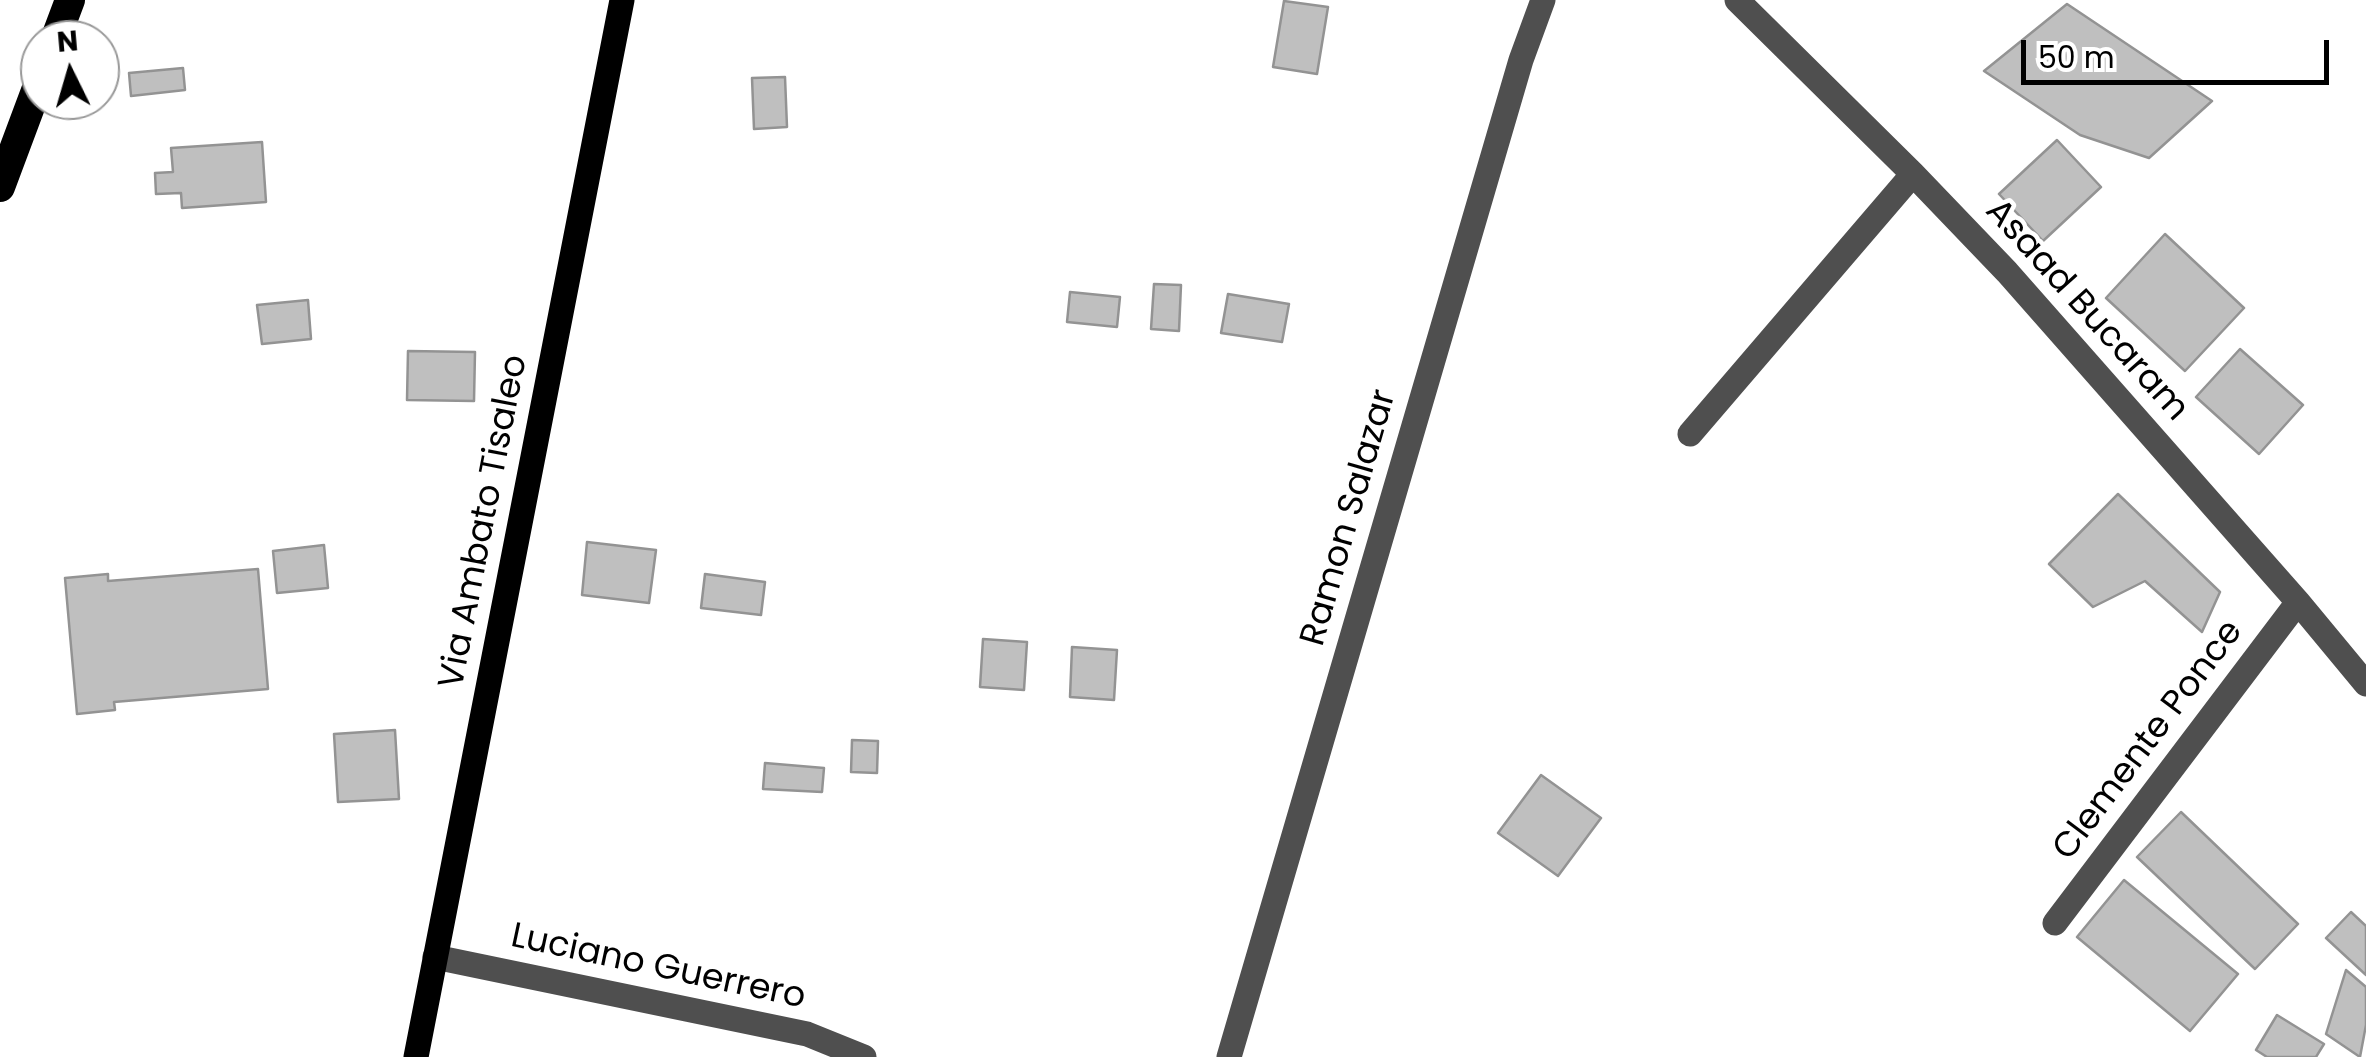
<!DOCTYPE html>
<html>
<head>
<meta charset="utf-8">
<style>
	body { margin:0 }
	#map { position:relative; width:2366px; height:1057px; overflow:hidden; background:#fff; font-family:Poppins,sans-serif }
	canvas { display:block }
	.north { position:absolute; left:20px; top:20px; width:100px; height:100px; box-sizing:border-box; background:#fff; border:2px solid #999; border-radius:50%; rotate:355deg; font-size:28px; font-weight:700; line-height:40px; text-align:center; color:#000 }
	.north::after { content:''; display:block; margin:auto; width:35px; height:45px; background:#000; clip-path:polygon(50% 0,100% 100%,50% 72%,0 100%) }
	.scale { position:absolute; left:2021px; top:40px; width:308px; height:45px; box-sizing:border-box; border:5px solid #000; border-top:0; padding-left:12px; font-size:30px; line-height:35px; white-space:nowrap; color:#000; -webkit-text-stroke:8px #fff; paint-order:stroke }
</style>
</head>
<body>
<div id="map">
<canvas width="2366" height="1057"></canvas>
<div class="north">N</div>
<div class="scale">50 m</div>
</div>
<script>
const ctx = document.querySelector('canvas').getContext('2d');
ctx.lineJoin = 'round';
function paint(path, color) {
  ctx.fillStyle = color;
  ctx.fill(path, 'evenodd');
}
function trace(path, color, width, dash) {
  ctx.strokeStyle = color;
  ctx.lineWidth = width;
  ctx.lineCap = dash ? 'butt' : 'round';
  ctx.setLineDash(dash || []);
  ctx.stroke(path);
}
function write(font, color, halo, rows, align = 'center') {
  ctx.font = font + ' Poppins,sans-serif';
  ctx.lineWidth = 9;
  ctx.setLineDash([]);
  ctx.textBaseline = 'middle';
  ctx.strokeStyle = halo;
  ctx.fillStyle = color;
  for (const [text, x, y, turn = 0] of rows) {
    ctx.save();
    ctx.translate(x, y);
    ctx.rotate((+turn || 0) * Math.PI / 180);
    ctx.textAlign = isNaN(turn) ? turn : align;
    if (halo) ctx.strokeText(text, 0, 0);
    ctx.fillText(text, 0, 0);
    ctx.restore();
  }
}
const building = new Path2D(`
	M1284,1L1328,7L1317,74L1273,67Z
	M2067,4L2212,101L2149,158L2080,135L1984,71Z
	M183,68L185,90L131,96L129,73Z
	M785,77L787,127L754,129L752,78Z
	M2057,140L2101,187L2043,241L1999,194Z
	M262,142L266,202L182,208L181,193L156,194L155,173L173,172L171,148Z
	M2165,234L2244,308L2185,371L2106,298Z
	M1154,284L1181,285L1179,331L1151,329Z
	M1070,292L1120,297L1117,327L1067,322Z
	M1228,294L1289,304L1282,342L1221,333Z
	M308,300L311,339L262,344L257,305Z
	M2240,349L2303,405L2259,454L2196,397Z
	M408,351L475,352L474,401L407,400Z
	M2118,494L2220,592L2202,632L2145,581L2093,607L2049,564Z
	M587,542L656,550L649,603L582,595Z
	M324,545L328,588L277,593L273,551Z
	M258,569L268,689L114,702L115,710L77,714L65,578L108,574V581Z
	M705,574L765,582L761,615L701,608Z
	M983,639L1027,642L1024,690L980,687Z
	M1072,647L1117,650L1114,700L1070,697Z
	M395,730L399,799L338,802L334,734Z
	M852,740L878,741L877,773L851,772Z
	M765,763L824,768L822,792L763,789Z
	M1541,775L1601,818L1558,876L1498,833Z
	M2181,812L2298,924L2255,969L2137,857Z
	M2124,880L2238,974L2190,1031L2077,937Z
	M2351,912L2366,926V975L2326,938Z
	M2346,970L2366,987V1025L2360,1057L2326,1034Z
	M2277,1015L2324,1044L2316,1057H2267L2256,1050Z`);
paint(building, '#bfbfbf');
trace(building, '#939393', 2.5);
trace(new Path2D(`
	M1737,0L1913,174L2007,272L2298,602L2366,684
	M1690,434L1913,174
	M2055,923L2298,602
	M435,957L807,1034L864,1057
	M1229,1057L1521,60L1543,0`), '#4f4f4f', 25);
trace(new Path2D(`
	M416,1057L622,0`), '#000', 25);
trace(new Path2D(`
	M55,40L70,0
	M0,187L40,80`), '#000', 30);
write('35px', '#000', '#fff', [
	["Asaad Bucaram",2086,311,48],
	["Ramon Salazar",1350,518,-74],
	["Via Ambato Tisaleo",485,522,-79],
	["Clemente Ponce",2149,741,-53],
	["Luciano Guerrero",658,968,12]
]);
</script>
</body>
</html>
